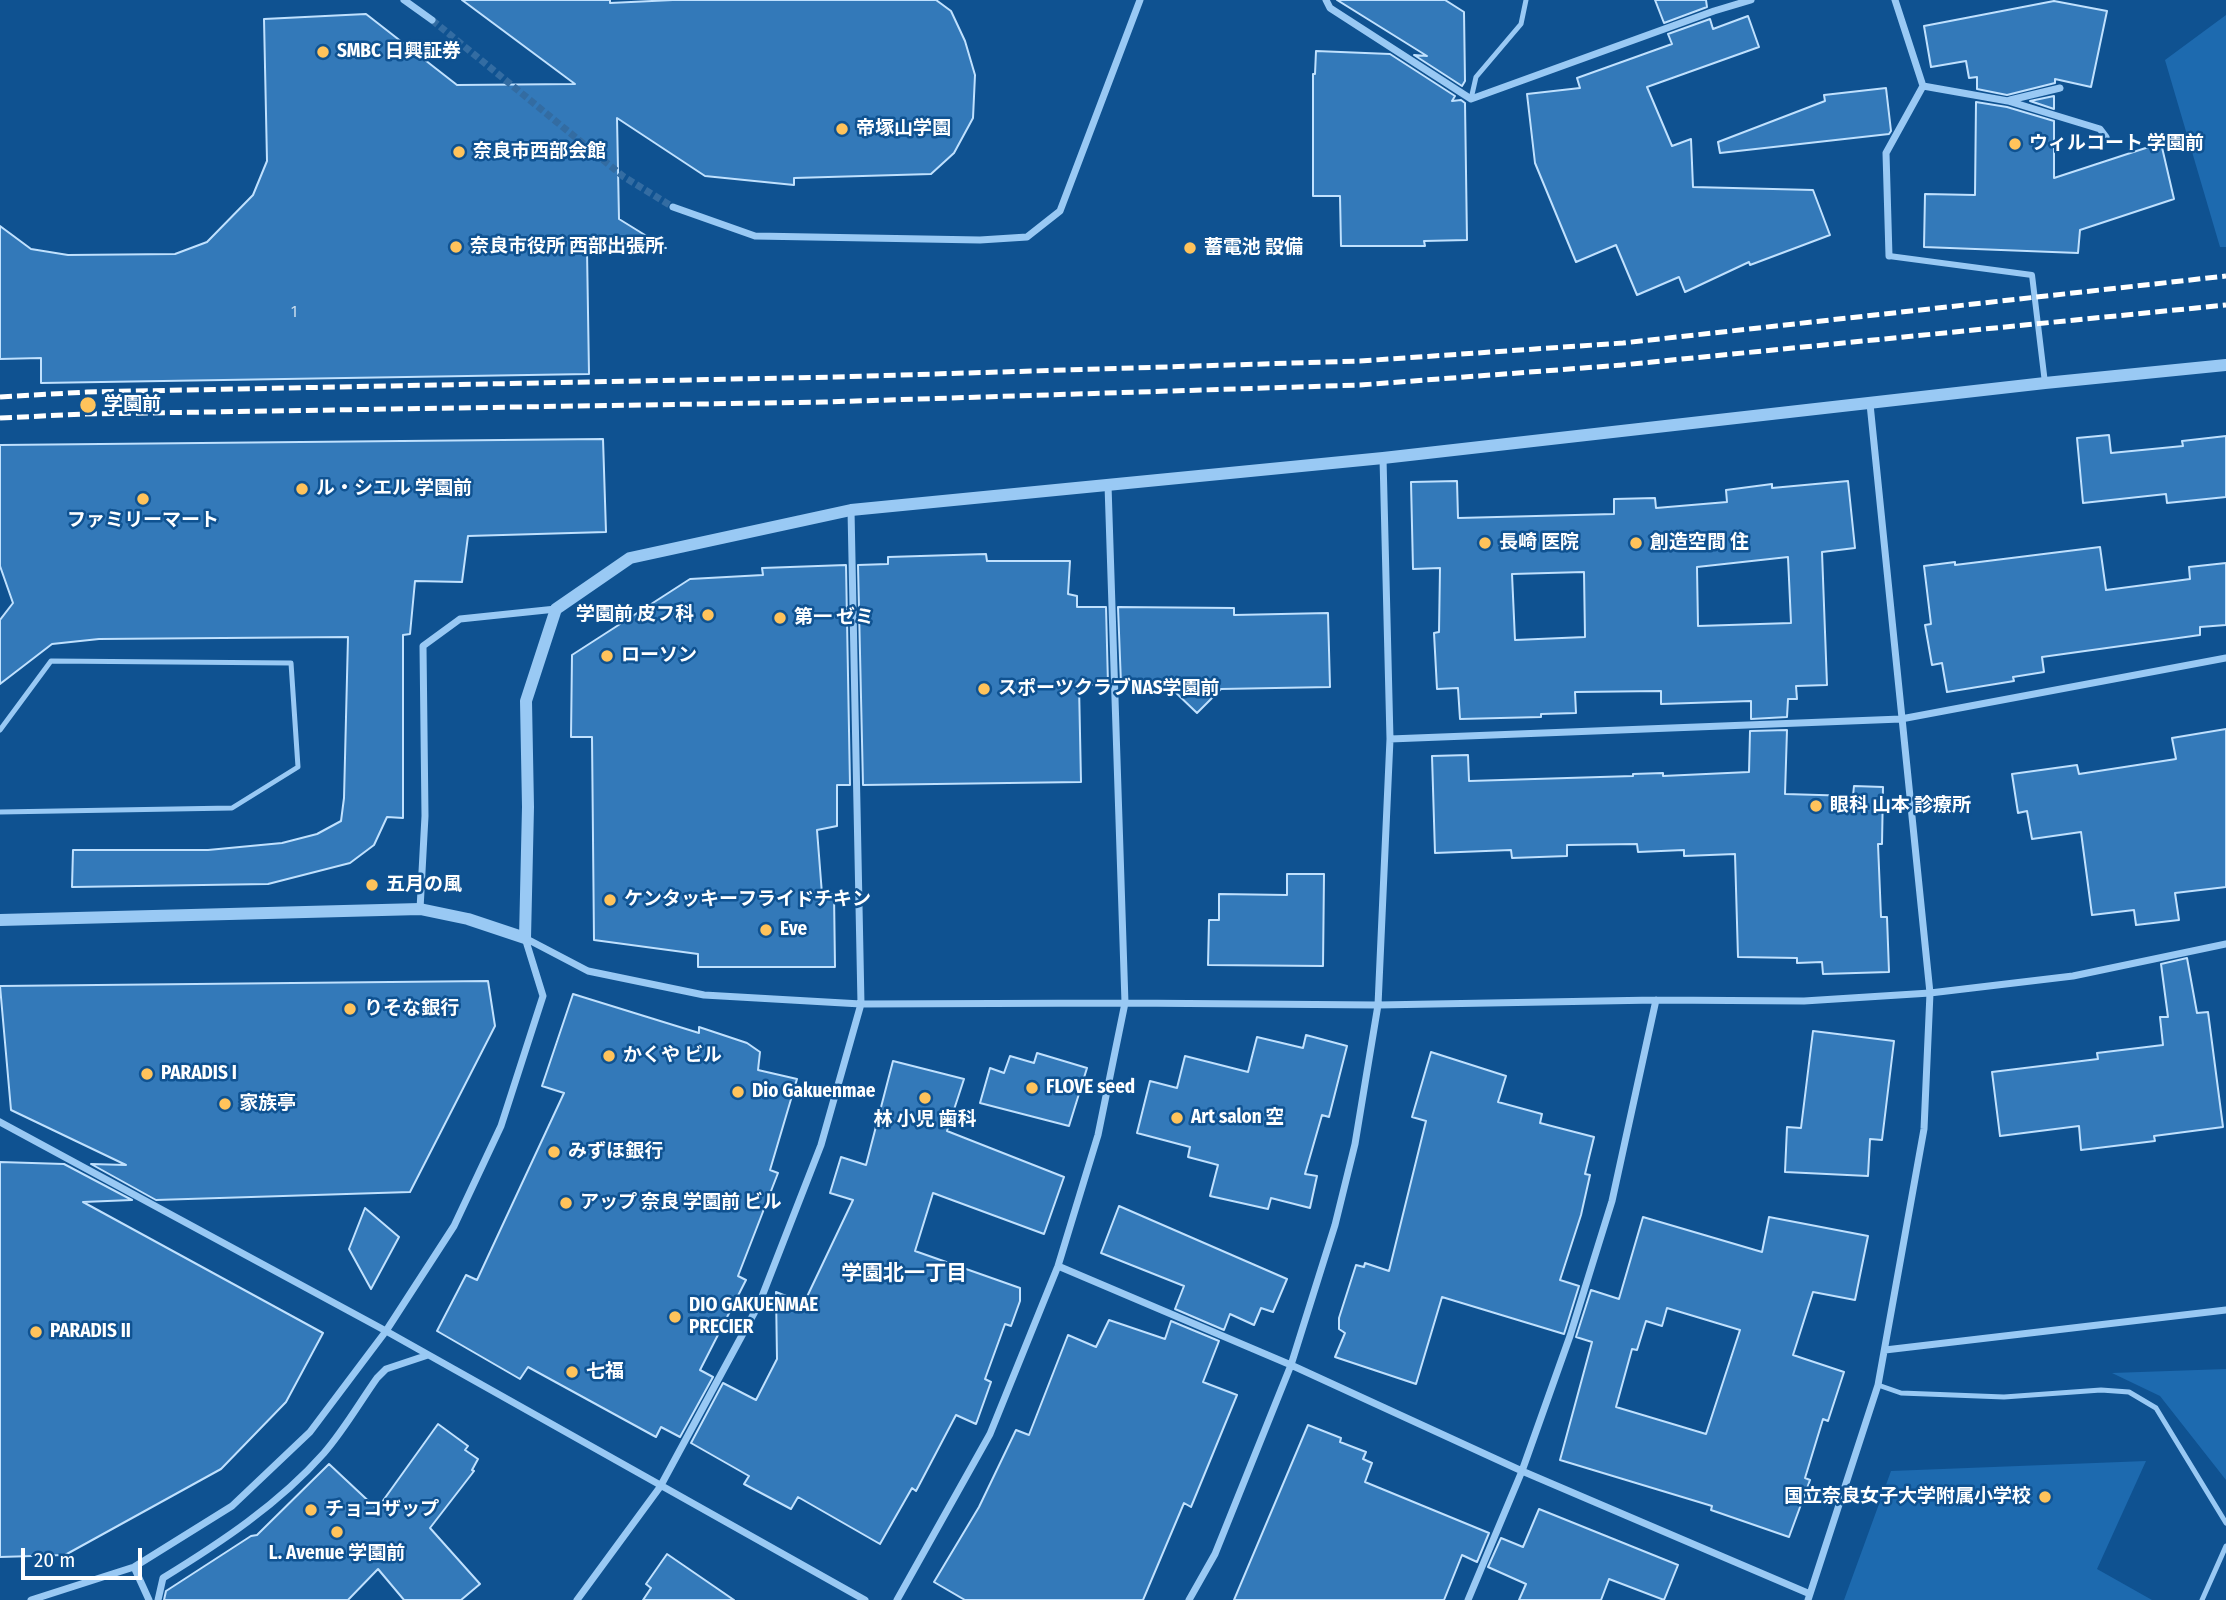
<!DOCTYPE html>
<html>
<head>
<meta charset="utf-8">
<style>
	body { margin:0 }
	#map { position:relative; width:2226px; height:1600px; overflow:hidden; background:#0f5291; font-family:"Fira Sans Condensed",sans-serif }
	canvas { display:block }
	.scale { position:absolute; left:21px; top:1548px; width:121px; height:32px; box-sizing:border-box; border:4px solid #fff; border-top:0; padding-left:9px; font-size:21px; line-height:24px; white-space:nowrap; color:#fff; -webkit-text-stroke:5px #0f5291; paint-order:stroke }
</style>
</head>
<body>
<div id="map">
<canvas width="2226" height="1600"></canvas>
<div class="scale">20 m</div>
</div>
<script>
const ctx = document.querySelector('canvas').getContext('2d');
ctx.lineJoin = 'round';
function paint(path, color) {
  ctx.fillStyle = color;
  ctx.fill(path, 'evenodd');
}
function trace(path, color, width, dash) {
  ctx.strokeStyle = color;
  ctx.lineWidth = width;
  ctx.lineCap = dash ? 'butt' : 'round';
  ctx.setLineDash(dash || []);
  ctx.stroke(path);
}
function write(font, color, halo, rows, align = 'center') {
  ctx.font = font + ' "Fira Sans Condensed","Noto Sans JP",sans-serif';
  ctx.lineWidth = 5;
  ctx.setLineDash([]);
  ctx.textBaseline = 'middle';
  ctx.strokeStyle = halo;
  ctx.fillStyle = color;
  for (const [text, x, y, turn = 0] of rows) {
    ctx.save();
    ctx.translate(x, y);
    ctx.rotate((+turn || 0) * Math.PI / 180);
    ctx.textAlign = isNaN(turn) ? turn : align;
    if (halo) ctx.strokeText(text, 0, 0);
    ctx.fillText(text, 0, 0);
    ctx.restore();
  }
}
paint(new Path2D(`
	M2226,15V247H2220L2165,60Z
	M2226,1369V1480L2160,1396L2112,1373Z
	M2146,1461L2097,1569L2152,1600H1844L1891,1471Z`), '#1d6aaf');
const building = new Path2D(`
	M462,0H610V3L673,0H936L951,11L965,41L975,75L973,118L954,153L931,174L794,178V185L705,176L617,118L619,219L666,248L587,250L589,374L41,383V358L0,359V226L31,249L68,255L175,254L207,242L253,195L267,161L264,19L366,14L457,85L575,84Z
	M1337,0H1445L1464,12L1465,81L1462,86L1414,55L1427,56Z
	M1655,0H1706L1707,7L1664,23Z
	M2054,1L2107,11L2091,87L2055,79V83L2007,95L1977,89V77L1969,78L1966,61L1931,67L1924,26Z
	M1748,16L1759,47L1647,87L1672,146L1691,139L1693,187L1813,190L1830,235L1750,265L1749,262L1685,292L1679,277L1637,295L1616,245L1576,262L1535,163L1527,94L1580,88L1577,78L1672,44L1668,34L1710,19L1713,29Z
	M1316,51L1390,54L1455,96L1452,101L1461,100L1465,103L1467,240L1424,241L1425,246H1341L1340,196H1313V74H1315Z
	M1886,88L1891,131L1889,134L1720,153L1718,142L1825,101L1824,95Z
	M2054,96V109L2030,101Z
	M1976,102L2007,107L2054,121V178L2161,143L2174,199L2080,230L2078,253L1924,247L1925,194L1975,195Z
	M2109,435L2111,453L2183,446L2182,441L2226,436V497L2167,503L2166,494L2083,503L2077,438Z
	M603,439L606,532L468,536L462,582L415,581L410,634L403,635V818L387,817L374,845L350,863L268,884L72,887L73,850H208L282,843L317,834L341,821L344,798L348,637L99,639L52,644L0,684V620L13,603L0,566V445Z
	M1457,481L1458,518L1614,514V499L1655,498L1656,508L1727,502L1726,490L1772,484V488L1848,481L1855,548L1822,552L1827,685L1796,686L1797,699H1788L1787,717L1751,719V701L1661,704V691L1575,692L1576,713L1541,714V717L1460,719L1458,688L1437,689L1434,633L1439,632L1440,568L1413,569L1411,482ZM1788,557L1791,623L1698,626L1697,567ZM1584,572L1585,637L1515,640L1512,574Z
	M2100,547L2106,590L2190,579L2189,567L2226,563V625L2200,627V635L2042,657L2044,672L2013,677L2014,681L1947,692L1942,663L1932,665L1925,625L1931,624L1924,566L1955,562V565Z
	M986,554L987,561H1070L1068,594L1077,596V607H1106L1108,684L1079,685L1081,782L863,785L858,565L888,564V557Z
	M846,565L850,785H837V826L817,830L822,894H834L835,967H698V954L594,940L592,737H571L572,655L690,579L763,575L762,568Z
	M1118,607L1234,608V615L1328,613L1330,687L1221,689L1197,713L1172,689L1150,691L1151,684H1121Z
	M2226,729V887L2175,893L2179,920L2136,925L2134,910L2092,915L2081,832L2032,839L2027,811L2018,813L2012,774L2077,765L2079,774L2176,759L2172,738Z
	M1787,730L1785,794L1853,796L1854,786L1883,787L1882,844H1878L1881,917H1887L1889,972L1823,974L1822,962L1797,963V958L1738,957L1735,854L1684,856V850L1638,852L1637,844L1567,845V856L1512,858L1511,850L1435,853L1432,756L1468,755L1469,781L1633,776V774L1663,773V776L1749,772L1750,731Z
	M1287,874H1324L1323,966L1208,965L1209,920H1219V894L1287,895Z
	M2187,958L2197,1013L2208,1012L2223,1127L2154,1136L2155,1141L2081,1150L2079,1126L2000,1136L1992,1072L2098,1059L2097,1053L2163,1045L2160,1017H2168L2161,964Z
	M488,981L495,1026L410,1192L156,1200L91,1164L126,1165L11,1110L0,986Z
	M573,994L699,1033V1027L747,1043L760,1052L758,1070L797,1079L770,1170L778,1173L738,1276L746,1280L700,1370L713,1377L680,1437L661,1427L656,1437L528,1367L520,1379L437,1331L466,1275L477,1280L564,1093L542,1086Z
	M1813,1031L1894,1041L1882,1140L1870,1139L1868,1176L1785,1172L1787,1127L1801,1128Z
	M1306,1035L1347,1046L1329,1117L1322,1115L1305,1174L1317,1176L1310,1208L1271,1198L1268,1209L1210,1196L1218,1165L1188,1157L1190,1147L1137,1133L1150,1081L1177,1088L1185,1056L1248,1072L1257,1037L1303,1048Z
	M1431,1052L1506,1076L1498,1102L1542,1114L1540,1123L1594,1137L1585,1174L1590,1175L1581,1215L1560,1280L1579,1286L1564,1334L1442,1297L1416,1384L1335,1357L1345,1333L1339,1329V1318L1356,1265L1364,1267L1365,1263L1389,1271L1426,1121L1412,1117Z
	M1037,1053L1087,1068L1069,1126L980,1103L990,1068L1004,1073L1010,1056L1034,1063Z
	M893,1061L964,1079L947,1131L1064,1177L1044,1234L933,1193L915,1251L1020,1288V1301L1011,1326L1005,1324L985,1379L991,1382L976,1424L956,1415L916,1491L912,1488L880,1544L798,1497L791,1509L744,1484L749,1476L691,1443L723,1383L756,1400L777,1359L776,1292L804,1303L853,1200L830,1193L841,1157L866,1165Z
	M0,1162L64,1164L132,1200L83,1202L323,1333L286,1402L221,1469L65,1555L0,1557Z
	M1119,1206L1287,1279L1273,1312L1261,1308L1254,1325L1230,1314L1224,1330L1175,1309L1184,1286L1101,1253Z
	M365,1208L399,1237L371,1289L349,1249Z
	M1643,1217L1762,1252L1769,1217L1868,1236L1855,1300L1813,1292L1793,1355L1844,1372L1828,1421L1823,1419L1805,1478L1810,1480L1789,1537L1711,1510L1712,1506L1560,1460L1592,1342L1576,1337L1591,1290L1619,1299ZM1667,1308L1740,1330L1706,1434L1616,1407L1632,1349L1637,1350L1646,1321L1662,1326Z
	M1109,1320L1165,1339L1171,1321L1219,1341L1203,1382L1237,1395L1191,1507L1184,1503L1143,1600H965L934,1582L979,1507L1016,1430L1029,1435L1068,1335L1096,1347Z
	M438,1424L468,1446L465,1450L478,1459L472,1470L474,1471L430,1528L480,1584L461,1600H404L378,1569L348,1600H164L166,1591L251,1536L257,1535L329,1464L377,1509Z
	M1308,1425L1341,1438L1340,1442L1366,1452L1363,1459L1372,1463L1365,1482L1489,1533L1477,1562L1462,1555L1444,1600H1234Z
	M1539,1509L1678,1565L1664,1600L1609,1579L1601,1600H1519L1526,1584L1488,1567L1501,1538L1523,1547Z
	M667,1554L734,1600H643L651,1588L646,1584Z`);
paint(building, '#3379b9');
trace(building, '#c0e1fe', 2);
trace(new Path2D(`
	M432,20L624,177L673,207`), '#336ca2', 7, [7, 3.5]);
trace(new Path2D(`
	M1471,99L1476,77L1521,24L1526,0
	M0,730L51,661L291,663L298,767L232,808L0,812
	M1878,1385L1901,1393L2004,1397L2101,1390L2129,1392L2156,1408L2226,1523
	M2202,1600L2226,1546`), '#99c9f4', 5);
trace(new Path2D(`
	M1889,256L2032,275L2045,383`), '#99c9f4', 6);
trace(new Path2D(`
	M404,0L432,20
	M1326,0L1330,8L1471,99L1714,11L1751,0
	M1923,86L2008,101L2100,129L2106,137
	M2010,100L2060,88
	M673,207L755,236L980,240L1027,237L1060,211L1140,0
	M1889,256L1886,153L1923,86L1895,0
	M1390,739L1901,719L2226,658
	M420,909L425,816L423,646L460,619L556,609
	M525,938L588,971L704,995L861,1004L1125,1003L1378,1005L1656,1000L1804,1001L1930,993L2073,976L2226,944
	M0,1122L386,1331L865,1600
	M1058,1266L1291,1365L1522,1471L1810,1594
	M1885,1350L2226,1310
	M134,1567L149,1600
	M31,1600L134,1567L232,1506L310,1432L386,1331L454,1226L501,1126L543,996L525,938
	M158,1600L163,1578C220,1543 279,1504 324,1453C344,1430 360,1402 377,1378L386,1369L428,1355
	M577,1600L660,1487L759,1304L821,1145L861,1004L851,510
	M897,1600L990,1434L1058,1266L1098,1135L1125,1003L1108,485
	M1189,1600L1215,1554L1291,1365L1335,1225L1355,1144L1378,1005L1390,739L1383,458
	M1468,1600L1522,1471L1570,1336L1612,1201L1656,1000
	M1808,1600L1878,1385L1924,1129L1930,993L1870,404`), '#99c9f4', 7);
trace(new Path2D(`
	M0,920L420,909L468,919L525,938L528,807L526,701L556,609L630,558L851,510L1383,458L2045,383L2226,365`), '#99c9f4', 12);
trace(new Path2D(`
	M0,397L87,392L836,377L1360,361L1623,343L2226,276
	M0,418L85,414L825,402L1360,385L1622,365L2226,305`), '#fff', 5, [12, 5]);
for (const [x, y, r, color] of [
	[323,52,7,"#ffc35b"],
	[842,129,7,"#ffc35b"],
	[2015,144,7,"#ffc35b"],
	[459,152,7,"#ffc35b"],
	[456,247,7,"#ffc35b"],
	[1190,248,7,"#ffc35b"],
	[88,405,9,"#ffc35b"],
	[302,489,7,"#ffc35b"],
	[143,499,7,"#ffc35b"],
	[1485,543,7,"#ffc35b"],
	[1636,543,7,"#ffc35b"],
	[708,615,7,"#ffc35b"],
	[780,618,7,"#ffc35b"],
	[607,656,7,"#ffc35b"],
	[984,689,7,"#ffc35b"],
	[1816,806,7,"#ffc35b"],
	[372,885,7,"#ffc35b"],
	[610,900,7,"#ffc35b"],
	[766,930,7,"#ffc35b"],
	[350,1009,7,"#ffc35b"],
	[609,1056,7,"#ffc35b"],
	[147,1074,7,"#ffc35b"],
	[1032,1088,7,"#ffc35b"],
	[738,1092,7,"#ffc35b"],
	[925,1098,7,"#ffc35b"],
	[225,1104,7,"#ffc35b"],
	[1177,1118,7,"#ffc35b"],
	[554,1152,7,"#ffc35b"],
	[566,1203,7,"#ffc35b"],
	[675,1317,7,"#ffc35b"],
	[36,1332,7,"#ffc35b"],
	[572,1372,7,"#ffc35b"],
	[2045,1497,7,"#ffc35b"],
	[311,1510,7,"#ffc35b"],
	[337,1532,7,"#ffc35b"]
]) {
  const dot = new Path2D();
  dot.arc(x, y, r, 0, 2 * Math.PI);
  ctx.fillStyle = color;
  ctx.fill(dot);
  trace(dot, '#0f5291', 2.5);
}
write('16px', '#ccdeee', null, [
	["1",294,313]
]);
write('bold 19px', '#fff', '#0f5291', [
	["SMBC 日興証券",337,52],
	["帝塚山学園",856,129],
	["ウィルコート 学園前",2029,144],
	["奈良市西部会館",473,152],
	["奈良市役所 西部出張所",470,247],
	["蓄電池 設備",1204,248],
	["学園前",104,405],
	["ル・シエル 学園前",316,489],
	["ファミリーマート",143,521,"center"],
	["長崎 医院",1499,543],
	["創造空間 住",1650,543],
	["学園前 皮フ科",694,615,"right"],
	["第一 ゼミ",794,618],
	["ローソン",621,656],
	["スポーツクラブNAS学園前",998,689],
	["眼科 山本 診療所",1830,806],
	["五月の風",386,885],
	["ケンタッキーフライドチキン",624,900],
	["Eve",780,930],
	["りそな銀行",364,1009],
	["かくや ビル",623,1056],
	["PARADIS I",161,1074],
	["FLOVE seed",1046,1088],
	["Dio Gakuenmae",752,1092],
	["家族亭",239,1104],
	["Art salon 空",1191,1118],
	["林 小児 歯科",925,1120,"center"],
	["みずほ銀行",568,1152],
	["アップ 奈良 学園前 ビル",580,1203],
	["DIO GAKUENMAE",689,1306],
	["PRECIER",689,1328],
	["PARADIS II",50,1332],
	["七福",586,1372],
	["国立奈良女子大学附属小学校",2031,1497,"right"],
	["チョコザップ",325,1510],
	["L. Avenue 学園前",337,1554,"center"]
], 'left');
write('bold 21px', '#fff', '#0f5291', [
	["学園北一丁目",904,1274]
]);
</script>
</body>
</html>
